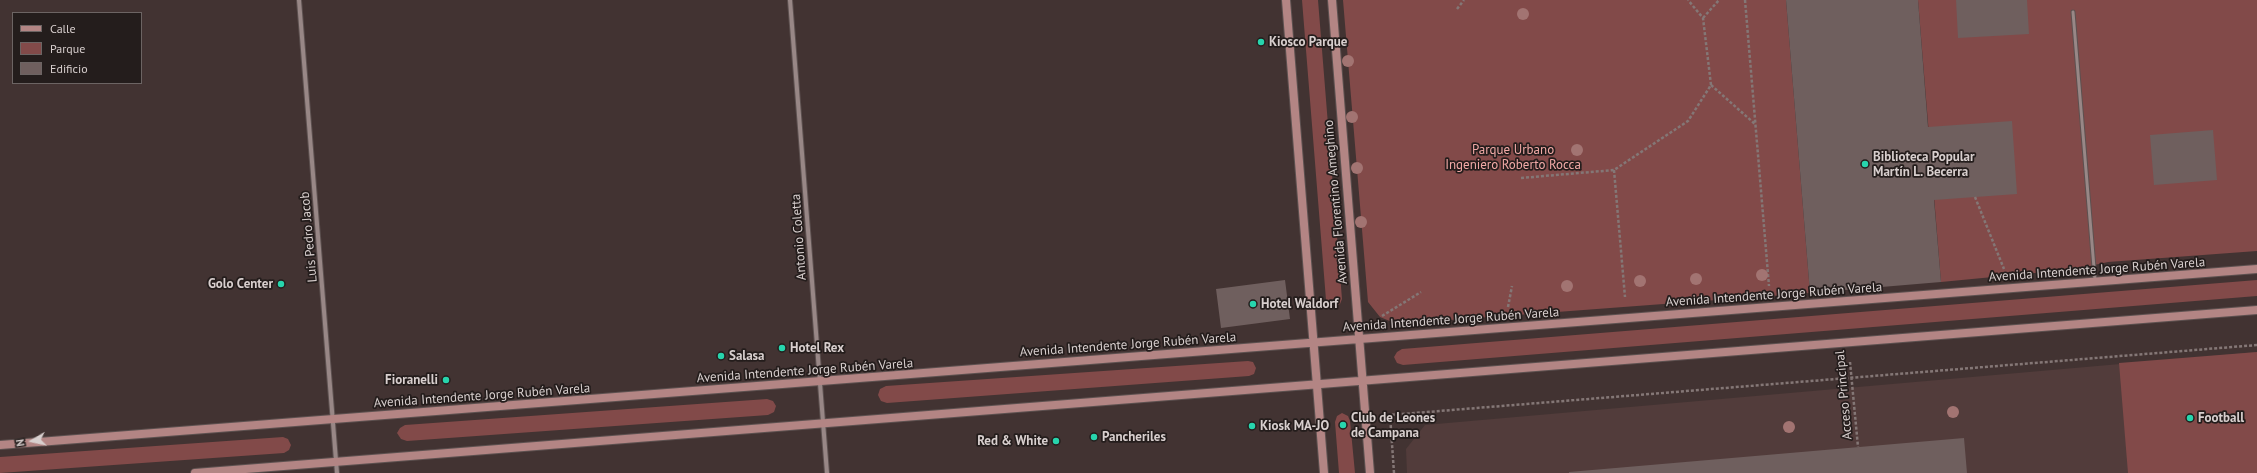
<!DOCTYPE html>
<html>
<head>
<meta charset="utf-8">
<style>
	body { margin:0 }
	#map { position:relative; width:2257px; height:473px; overflow:hidden; background:#423332; font-family:"PT Sans",sans-serif }
	canvas { display:block }
	.legend { position:absolute; left:12px; top:12px; width:130px; height:72px; box-sizing:border-box; background:#241d1c; border:1px solid #6c6463; margin:0; padding:5px 7px; list-style:none; font-size:12px; color:#d8cfce }
	.legend li { display:flex; align-items:center; gap:8px; height:20px }
	.legend b { width:20px; border:1px solid #6c6463 }
	.north { position:absolute; left:12px; top:421px; width:40px; height:40px; -webkit-text-stroke:3px #241d1c; paint-order:stroke; rotate:261deg; font-size:11px; font-weight:700; line-height:16px; text-align:center; color:#d8cfce }
	.north::after { content:''; display:block; margin:auto; width:14px; height:18px; background:#d8cfce; clip-path:polygon(50% 0,100% 100%,50% 72%,0 100%) }
</style>
</head>
<body>
<div id="map">
<canvas width="2257" height="473"></canvas>
<ul class="legend">
<li><b style="height:5px;background:#b38584"></b>Calle</li>
<li><b style="height:11px;background:#824a49"></b>Parque</li>
<li><b style="height:11px;background:#6f5f5e"></b>Edificio</li>
</ul>
<div class="north">N</div>
</div>
<script>
const ctx = document.querySelector('canvas').getContext('2d');
ctx.lineJoin = 'round';
function paint(path, color) {
  ctx.fillStyle = color;
  ctx.fill(path, 'evenodd');
}
function trace(path, color, width, dash) {
  ctx.strokeStyle = color;
  ctx.lineWidth = width;
  ctx.lineCap = dash ? 'butt' : 'round';
  ctx.setLineDash(dash || []);
  ctx.stroke(path);
}
function write(font, color, halo, rows, align = 'center') {
  ctx.font = font + ' "PT Sans",sans-serif';
  ctx.lineWidth = 3.5;
  ctx.setLineDash([]);
  ctx.textBaseline = 'middle';
  ctx.strokeStyle = halo;
  ctx.fillStyle = color;
  for (const [text, x, y, turn = 0] of rows) {
    ctx.save();
    ctx.translate(x, y);
    ctx.rotate((+turn || 0) * Math.PI / 180);
    ctx.textAlign = isNaN(turn) ? turn : align;
    if (halo) ctx.strokeText(text, 0, 0);
    ctx.fillText(text, 0, 0);
    ctx.restore();
  }
}
paint(new Path2D(`
	M2257,352V473H1407L1406,449L1425,425Z`), '#523c3b');
paint(new Path2D(`
	M1302,0H1318L1342,299L1340,304L1334,307L1329,306L1326,300Z
	M1343,0H1786L1810,293L1397,324L1380,317L1368,302Z
	M1918,0H2257V251L2108,262L2076,269L1941,282Z
	M2257,280V296L1403,365L1397,363L1394,357L1397,352L1402,349Z
	M2257,352V473H2128L2119,363Z
	M1248,361L1253,362L1256,368L1254,374L1249,376L887,403L881,401L878,395L880,389L886,386Z
	M767,399L773,401L776,406L774,412L768,415L407,441L401,439L397,433L400,428L405,425Z
	M1342,413L1348,416L1350,421L1355,473H1339L1335,422L1337,416Z
	M283,437L288,439L291,445L289,450L284,453L0,473V457Z`), '#824a49');
paint(new Path2D(`
	M1786,0H1918L1928,127L2012,121L2017,194L1934,200L1941,282L1810,293Z
	M1956,0H2027L2029,34L1958,38Z
	M2213,130L2217,180L2154,185L2150,135Z
	M1285,280L1290,319L1221,328L1216,289Z
	M1964,438L1967,473H1569V472Z`), '#6f5f5e');
const lane = new Path2D(`
	M2073,12L2095,280`);
const street = new Path2D(`
	M299,0L337,473
	M790,0L827,473`);
const secondary = new Path2D(`
	M1286,0L1324,473
	M1332,0L1370,473
	M0,445L2257,269
	M195,473L2257,310`);
trace(lane, '#5d5150', 5);
trace(street, '#5d5150', 6);
trace(secondary, '#5d5150', 10);
trace(new Path2D(`
	M1745,0L1769,286
	M1457,9L1464,0
	M1703,18L1719,0
	M1711,85L1755,124
	M1614,170L1625,297
	M1521,178L1614,170L1688,121L1711,85L1703,18L1688,0
	M1975,197L2004,269
	M1508,307L1512,286
	M1382,316L1421,292
	M1850,362L1858,447
	M1394,473L1390,415L2257,345`), '#847776', 2.5, [3, 2]);
trace(lane, '#988786', 3);
trace(street, '#988786', 4);
trace(secondary, '#b38584', 8);
ctx.fillStyle = '#a27472';
for (const [x, y] of [
	[1523,14],
	[1348,61],
	[1352,117],
	[1577,150],
	[1357,168],
	[1361,222],
	[1762,275],
	[1696,279],
	[1640,281],
	[1567,286],
	[1953,412],
	[1789,427]
]) {
  ctx.beginPath();
  ctx.arc(x, y, 6, 0, 2 * Math.PI);
  ctx.fill();
}
for (const [x, y, r, color] of [
	[1261,42,4,"#27d5ad"],
	[1865,164,4,"#27d5ad"],
	[281,284,4,"#27d5ad"],
	[1253,304,4,"#27d5ad"],
	[782,348,4,"#27d5ad"],
	[721,356,4,"#27d5ad"],
	[446,380,4,"#27d5ad"],
	[2190,418,4,"#27d5ad"],
	[1343,425,4,"#27d5ad"],
	[1252,426,4,"#27d5ad"],
	[1094,437,4,"#27d5ad"],
	[1056,441,4,"#27d5ad"]
]) {
  const dot = new Path2D();
  dot.arc(x, y, r, 0, 2 * Math.PI);
  ctx.fillStyle = color;
  ctx.fill(dot);
  trace(dot, '#241d1c', 1.5);
}
write('bold 13px', '#d8cfce', '#241d1c', [
	["Kiosco Parque",1269,42],
	["Biblioteca Popular",1873,157],
	["Martín L. Becerra",1873,172],
	["Golo Center",273,284,"right"],
	["Hotel Waldorf",1261,304],
	["Hotel Rex",790,348],
	["Salasa",729,356],
	["Fioranelli",438,380,"right"],
	["Club de Leones",1351,418],
	["de Campana",1351,433],
	["Football",2198,418],
	["Kiosk MA-JO",1260,426],
	["Pancheriles",1102,437],
	["Red & White",1048,441,"right"]
], 'left');
write('13px', '#f1a9a6', '#241d1c', [
	["Parque Urbano",1513,150],
	["Ingeniero Roberto Rocca",1513,165]
]);
write('13px', '#d8cfce', '#241d1c', [
	["Avenida Florentino Ameghino",1336,202,-95],
	["Luis Pedro Jacob",309,237,-95],
	["Antonio Coletta",799,237,-94],
	["Avenida Intendente Jorge Rubén Varela",2097,270,-4],
	["Avenida Intendente Jorge Rubén Varela",1774,295,-4],
	["Avenida Intendente Jorge Rubén Varela",1451,320,-4],
	["Avenida Intendente Jorge Rubén Varela",1128,345,-4],
	["Avenida Intendente Jorge Rubén Varela",805,371,-4],
	["Acceso Principal",1844,395,-95],
	["Avenida Intendente Jorge Rubén Varela",482,396,-4]
]);
</script>
</body>
</html>
